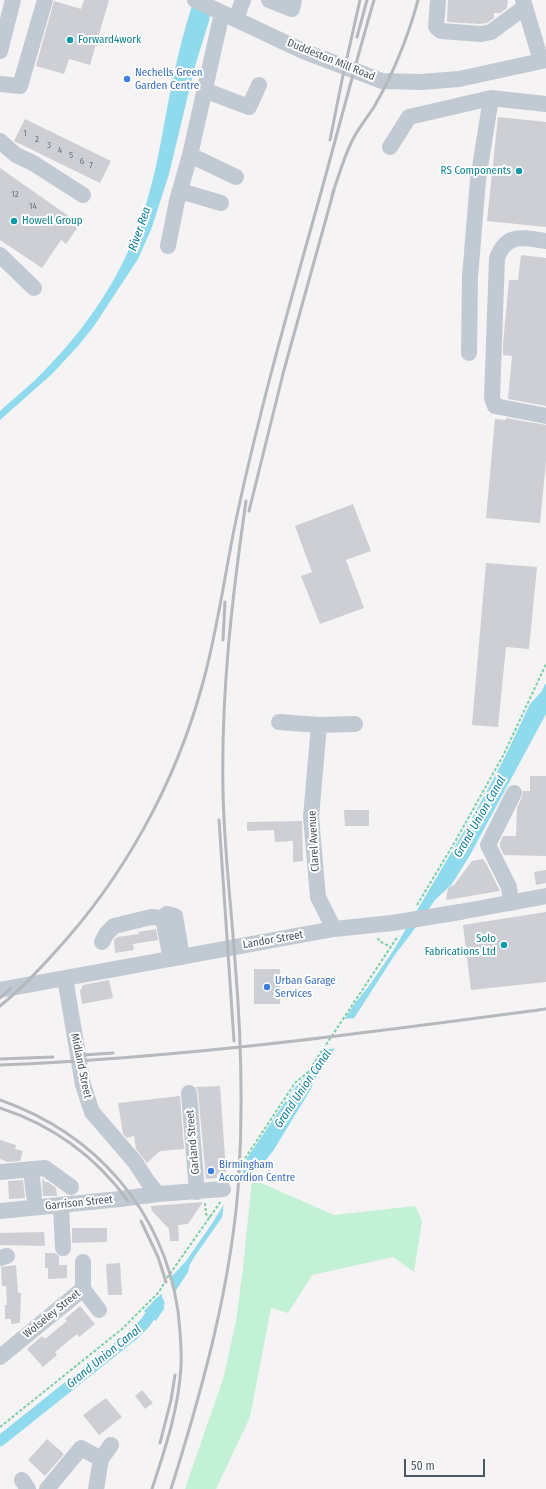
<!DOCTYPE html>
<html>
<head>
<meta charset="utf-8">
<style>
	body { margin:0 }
	#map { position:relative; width:546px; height:1489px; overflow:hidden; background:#f5f3f3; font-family:"Fira Sans Condensed",sans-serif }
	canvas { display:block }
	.scale { position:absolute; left:404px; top:1459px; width:81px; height:18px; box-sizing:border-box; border:2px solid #4a5661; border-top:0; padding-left:5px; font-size:12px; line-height:14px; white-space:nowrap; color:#4a5661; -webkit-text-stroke:3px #fff; paint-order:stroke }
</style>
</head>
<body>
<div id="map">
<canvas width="546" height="1489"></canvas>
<div class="scale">50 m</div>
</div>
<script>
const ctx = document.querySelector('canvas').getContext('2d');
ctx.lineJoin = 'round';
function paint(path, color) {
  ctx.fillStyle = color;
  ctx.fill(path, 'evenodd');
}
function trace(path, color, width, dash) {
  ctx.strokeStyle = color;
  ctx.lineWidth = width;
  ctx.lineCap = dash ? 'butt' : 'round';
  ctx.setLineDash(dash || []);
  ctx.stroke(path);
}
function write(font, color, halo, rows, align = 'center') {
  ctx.font = font + ' "Fira Sans Condensed",sans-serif';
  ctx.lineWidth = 4;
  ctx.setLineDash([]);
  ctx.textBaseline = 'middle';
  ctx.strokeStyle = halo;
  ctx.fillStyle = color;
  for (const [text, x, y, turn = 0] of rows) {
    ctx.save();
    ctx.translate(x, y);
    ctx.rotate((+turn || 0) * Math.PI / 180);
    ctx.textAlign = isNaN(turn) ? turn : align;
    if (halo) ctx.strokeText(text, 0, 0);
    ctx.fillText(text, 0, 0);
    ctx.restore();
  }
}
paint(new Path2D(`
	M252,1179L334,1215L415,1206L422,1221L414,1272L393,1257L312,1275L288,1313L271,1308L250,1417L216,1489H185L224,1376L236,1321L243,1268Z`), '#c3f1d5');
paint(new Path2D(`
	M194,0H213L209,21L195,66L169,174L151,230L138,259L94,326L78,346L52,374L0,420V411C11,401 23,391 34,381C85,332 126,272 146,204C156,172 161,141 167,109C174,72 182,35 194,0Z
	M545,684H546V714L470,855L452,884L435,900L413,931L394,956L315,1079L311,1089L273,1151L265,1161L255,1170L195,1256L190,1264L188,1272L156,1321L144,1311L163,1292L173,1275L186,1261L213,1222L242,1174L247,1158L296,1086L304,1078L356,1002L369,986L391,954L476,811L504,759L530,704L542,691Z`), '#90daee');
paint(new Path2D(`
	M357,1018L337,1048L322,1050L342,1019Z
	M240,1173V1176L254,1175L222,1221L224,1199Z
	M171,1275L176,1295L165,1311L161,1291Z`), '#f5f3f3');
trace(new Path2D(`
	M0,1441L133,1335L145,1323L159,1303`), '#90daee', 11);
paint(new Path2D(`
	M84,0H109L90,65L69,59L64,74L36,66L54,1L81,9Z
	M448,0H508L507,8L500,13H494V18L487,23L480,24L447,22Z
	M498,117L546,122V227L487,221Z
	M25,119L111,161L100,183L16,142L14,141Z
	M0,168L80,224L66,244L61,240L42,268L0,240Z
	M521,255L546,258V406L508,399L512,356L503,355V344L509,280H518Z
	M506,418L546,425V462L540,523L486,518L495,419L506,420Z
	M353,504L371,551L346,560L364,608L320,624L301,576L312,572L295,526Z
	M486,563L537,567L529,649L506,647L498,727L472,725Z
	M530,776H546V856L504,855L500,847V843L503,836H516L517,808L522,797L523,791H530Z
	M344,810H369V826H345Z
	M302,821L303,861L293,862V841L275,842L274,830L247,831V822Z
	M483,859L487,865L500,891L446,900L448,888L454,885L472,861Z
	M546,870V883L536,885L534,872Z
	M546,912V982L471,990L463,925Z
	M156,929L158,940L133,944L134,950L115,953L114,940L117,937L139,934L138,932Z
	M254,969H280V1004H254Z
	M109,980L113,998L82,1004L80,991L83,985Z
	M220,1086L226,1172L217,1174V1178L206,1179L198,1092L196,1087Z
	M180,1096L184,1149L160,1151L147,1163L136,1149L134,1136L127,1138L123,1134L118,1103Z
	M0,1140L16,1145L15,1149L23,1151L20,1161L8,1162L0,1159Z
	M42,1178L45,1182H48L56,1188L57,1196H43Z
	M23,1180L25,1198L9,1199L8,1181Z
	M203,1202L188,1224L178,1225L179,1241H170L169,1229L152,1211L151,1206Z
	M72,1228H107V1242L72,1243Z
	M44,1232L45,1246L0,1245V1233Z
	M45,1253H55L59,1256V1265H67V1278L48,1279V1268H45Z
	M120,1263L122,1295H108L106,1264Z
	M16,1265L18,1293H21L20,1323L11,1324V1319H5V1305H7L6,1286H2L1,1267Z
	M80,1306L95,1324L79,1337L77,1334L55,1352L57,1355L43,1367L27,1349L42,1336L45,1339L67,1321L65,1319Z
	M142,1390L153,1403L145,1409L135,1396Z
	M106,1398L122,1417L99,1435L83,1415Z
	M47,1439L64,1454L45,1476L28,1460Z`), '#cdcfd5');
trace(new Path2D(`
	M417,905L456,840L504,754L546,664
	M378,938L379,941L391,947
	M233,1180L244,1160L295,1083L308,1072L398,936
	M205,1203L206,1214L210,1218
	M0,1427L122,1329L159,1292L167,1278L221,1201`), '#7ad0a6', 2, [3, 2]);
trace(new Path2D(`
	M195,0L303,51L382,81L421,82L459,79L546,60
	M269,0L292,9L294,0
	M438,0L436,27L441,31L481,34L491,32L525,7
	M523,0L541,61
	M222,13L190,155L236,177
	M236,19L243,0
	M0,51L13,0
	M0,84L20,86L45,0
	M204,90L249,107L259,85
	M0,141L16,155L33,163L83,195
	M390,147L409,117L491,98L546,104
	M180,191L221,203
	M546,241C523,238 507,232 497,258L492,398L495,406L546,416
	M168,246L177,201L190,155
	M0,255L34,288
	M469,353L470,277L478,180L491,98
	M279,722L319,725L355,724
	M319,725L311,817L318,897L334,929
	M511,903L509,887L488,845L514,793
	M460,912L546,896
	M102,942L107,933L114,926L151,917L163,918
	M171,959L163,918L167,914L175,916L182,957
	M65,978L83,1085L92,1112L135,1162L148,1182L158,1194L223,1189
	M0,990L334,929L392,923
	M189,1093L197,1192
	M31,1169L34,1196
	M0,1172L45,1168L71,1187
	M61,1205L63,1248
	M0,1211L120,1199L158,1194
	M0,1258L7,1256
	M83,1262V1289
	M83,1289L99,1310
	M0,1357L83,1289
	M22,1480L28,1489
	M47,1489L81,1448L101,1459
	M96,1489L101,1459L111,1445`), '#c1cad2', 16);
trace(new Path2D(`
	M357,37L367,0
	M330,140L342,80L360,0
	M332,195C338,178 343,160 351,143C357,130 366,119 374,107C393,74 408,37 418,0
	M249,511L284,370L334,190
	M223,640L225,602
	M219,820L234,1041
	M0,998L11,988
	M0,1006C20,990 38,971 55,952C124,877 175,784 202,686C216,637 223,586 233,535C241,494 251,453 261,413C279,340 300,268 320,196C338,131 355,65 374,0
	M83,1055L113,1053
	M0,1059L53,1057
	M0,1065C183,1058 365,1033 546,1009
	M0,1100C96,1134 163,1210 178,1311C180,1329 182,1347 181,1366C179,1408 165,1449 152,1489
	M0,1108C52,1125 96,1157 128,1201
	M141,1221L158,1257L166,1282
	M160,1443L171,1400L175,1375
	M171,1489C203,1387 232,1283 239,1176C243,1105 241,1032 235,961C231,904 224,848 223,791C221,693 232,598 246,501`), '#b5b8bd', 3);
trace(new Path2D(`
	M392,923L460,912`), '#c1cad2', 16);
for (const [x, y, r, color] of [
	[70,40,4,"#0f9aa8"],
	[127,79,4,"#3f7fe0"],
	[519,171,4,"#0f9aa8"],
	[14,221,4,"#0f9aa8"],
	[504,945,4,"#0f9aa8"],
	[267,987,4,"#3f7fe0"],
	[211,1171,4,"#3f7fe0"]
]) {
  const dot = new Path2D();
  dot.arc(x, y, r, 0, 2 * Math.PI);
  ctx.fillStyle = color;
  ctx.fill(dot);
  trace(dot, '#fff', 1.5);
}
write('9px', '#6b747e', null, [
	["1",25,133],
	["2",37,139],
	["3",49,145],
	["4",60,150],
	["5",71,155],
	["6",82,161],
	["7",91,165],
	["12",15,194],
	["14",33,206]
]);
write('11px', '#0d838f', '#fff', [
	["Forward4work",78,40],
	["RS Components",511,171,"right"],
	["Howell Group",22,221],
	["Solo",496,939,"right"],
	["Fabrications Ltd",496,952,"right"]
], 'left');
write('11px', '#4a5661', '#fff', [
	["Duddeston Mill Road",331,60,22],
	["Clarel Avenue",314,841,-93],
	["Landor Street",273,940,-10],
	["Midland Street",81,1066,78],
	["Garland Street",193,1142,-95],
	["Garrison Street",79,1203,-6],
	["Wolseley Street",52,1314,-39]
]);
write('11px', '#366cbe', '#fff', [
	["Nechells Green",135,73],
	["Garden Centre",135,86],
	["Urban Garage",275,981],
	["Services",275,994],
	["Birmingham",219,1165],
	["Accordion Centre",219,1178]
], 'left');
write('italic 12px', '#0c7c9b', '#fff', [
	["River Rea",140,229,-71],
	["Grand Union Canal",480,817,-60],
	["Grand Union Canal",303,1089,-56],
	["Grand Union Canal",104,1357,-39]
]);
</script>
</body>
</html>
